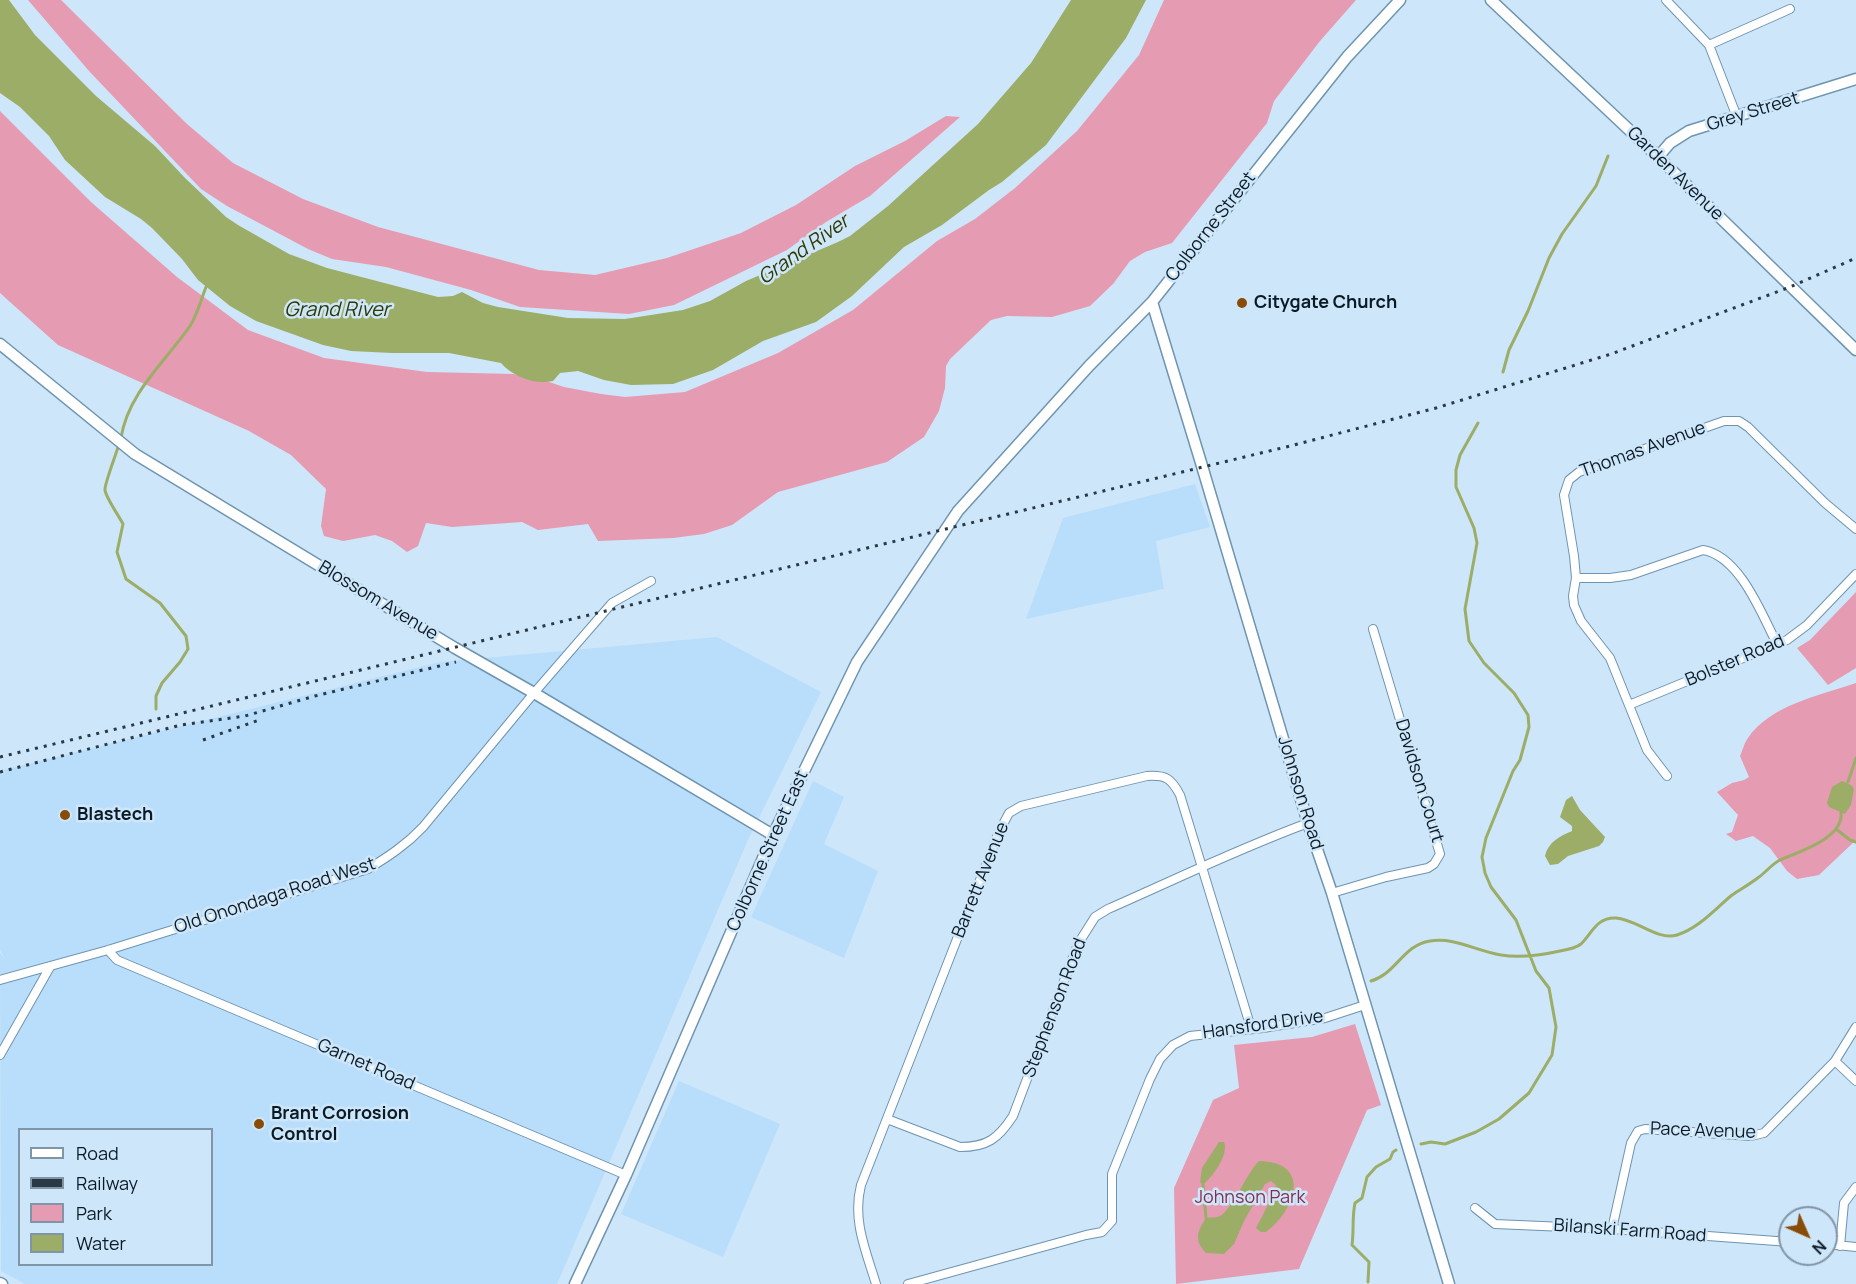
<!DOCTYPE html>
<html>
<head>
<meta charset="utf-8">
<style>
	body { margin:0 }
	#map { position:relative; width:1856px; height:1284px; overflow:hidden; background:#cee6f9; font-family:Manrope,sans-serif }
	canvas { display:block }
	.legend { position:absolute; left:18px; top:1128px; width:195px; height:138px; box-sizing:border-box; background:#cee6f9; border:2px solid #8095a5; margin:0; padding:8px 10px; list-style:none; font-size:18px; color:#0b1b26 }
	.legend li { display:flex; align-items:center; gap:12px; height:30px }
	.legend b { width:30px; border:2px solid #8095a5 }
	.north { position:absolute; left:1778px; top:1206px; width:60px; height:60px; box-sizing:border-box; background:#cee6f9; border:2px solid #8095a5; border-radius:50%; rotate:135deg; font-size:16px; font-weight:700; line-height:24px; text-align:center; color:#0b1b26 }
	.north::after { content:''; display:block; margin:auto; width:21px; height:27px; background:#884c08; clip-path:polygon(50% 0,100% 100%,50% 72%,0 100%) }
</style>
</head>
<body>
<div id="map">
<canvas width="1856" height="1284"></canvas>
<ul class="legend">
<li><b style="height:8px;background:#fff"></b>Road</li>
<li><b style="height:8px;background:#293a46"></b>Railway</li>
<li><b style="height:16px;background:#e59bb1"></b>Park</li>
<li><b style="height:16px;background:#9bad67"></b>Water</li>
</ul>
<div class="north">N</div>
</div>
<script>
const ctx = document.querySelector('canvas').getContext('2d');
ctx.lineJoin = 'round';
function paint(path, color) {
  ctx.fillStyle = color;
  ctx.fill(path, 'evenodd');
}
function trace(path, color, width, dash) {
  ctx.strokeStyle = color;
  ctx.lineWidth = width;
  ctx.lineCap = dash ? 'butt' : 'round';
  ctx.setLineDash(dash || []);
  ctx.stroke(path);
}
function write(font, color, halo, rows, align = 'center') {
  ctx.font = font + ' Manrope,sans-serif';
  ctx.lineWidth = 5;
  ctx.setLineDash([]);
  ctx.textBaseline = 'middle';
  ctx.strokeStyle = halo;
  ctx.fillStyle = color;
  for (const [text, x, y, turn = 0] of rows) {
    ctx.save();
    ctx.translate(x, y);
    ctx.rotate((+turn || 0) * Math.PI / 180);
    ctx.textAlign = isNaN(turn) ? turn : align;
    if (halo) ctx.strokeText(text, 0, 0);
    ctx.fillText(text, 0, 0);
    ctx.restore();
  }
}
paint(new Path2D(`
	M1195,484L1210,527L1156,541L1164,589L1026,619L1063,518Z
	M717,637L821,692L748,840L557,1284H25L1,1271L0,953L5,959L0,950V771L440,662ZM20,1130H212V1264H20Z
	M813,781L844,797L824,844L878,871L844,958L751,917Z
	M679,1081L780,1124L723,1257L621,1214Z`), '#b8defb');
paint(new Path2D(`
	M28,0H61L187,124L233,163L303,199L378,227L539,270L595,275L667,258L741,233L796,205L855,166L905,141L946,116L960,117L870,196L826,222L787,250L674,305L629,314L520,307L471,290L386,267L332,259L308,249L227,206L201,189L89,71Z
	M1164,0H1356L1320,41L1274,101L1267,123L1172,243L1145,252L1130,261L1113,284L1090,306L1052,317L1007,316L991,320L950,359L946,366L945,388L939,411L924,437L887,462L778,492L732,525L704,534L673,538L598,541L588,524L538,530L522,522L452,527L426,523L418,546L407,552L392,541L375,535L343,541L324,536L321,526L326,489L291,455L249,431L58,345L0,293V111L91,202L177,277L248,330L324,358L427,372L513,374L537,378L564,387L601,394L625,397L685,392L778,353L853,310L937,241L975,219L1015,188L1077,131L1139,55Z
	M1856,592V668L1828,685L1797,648L1810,640Z
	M1856,683V840L1819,875L1797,879L1787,871L1770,848L1753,836L1736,841L1726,834L1732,832L1738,815L1717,792L1732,783L1744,780L1749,777L1740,756C1743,750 1744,743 1748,738C1770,705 1821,695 1856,683Z
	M1355,1024L1381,1105L1367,1110L1299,1269L1176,1284L1174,1188L1213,1100L1239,1088L1234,1045L1312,1037Z`), '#e59bb1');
paint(new Path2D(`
	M0,0H9L35,35L96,96L155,146L185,178L226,217L238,225L289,254L327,268L438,297L453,296L462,292L483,303L498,307L568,318L625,319L683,310L710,301L746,281L838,242L850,236L888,206L978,124L1031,63L1071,0H1146L1126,38L1046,145L1002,182L989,190L942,225L904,247L852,296L816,322L763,341L713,370L673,384L631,385L604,380L578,371L560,373L553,381C535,385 513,377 501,363L449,353H392L351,351L323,345L256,321L230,306L198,280L182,259L152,228L141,219L105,197L65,160L49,136L20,107L0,93Z
	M1842,781L1851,785L1854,789L1851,805L1845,814L1829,807L1827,803L1832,787Z
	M1572,796L1580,810L1605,837L1603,842L1599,846L1568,856L1558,864L1550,865L1545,856C1548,842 1560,836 1572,831V826L1560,817L1566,800Z
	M1219,1142H1224C1229,1155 1213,1176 1203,1185L1200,1182L1202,1168Z
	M1259,1161C1313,1162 1295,1211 1266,1232H1261L1256,1228L1272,1197L1276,1185L1271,1181L1265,1184L1244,1221L1234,1244L1224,1254L1206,1253C1194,1241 1197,1231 1206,1218C1210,1217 1217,1218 1220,1216C1231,1211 1247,1173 1259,1161Z`), '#9bad67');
trace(new Path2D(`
	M1503,372L1509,350L1528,311L1549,258L1562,234L1596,186L1608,156
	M121,438C128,393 165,362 190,326C197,315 201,300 206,287
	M119,444C117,452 104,485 105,490C106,498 119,516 123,524L117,552L126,579L160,603L186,636L188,649L180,662L162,683L156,696V709
	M1848,782L1856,758
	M1836,829L1850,840L1856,842
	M1371,981C1396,974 1403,945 1430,941C1455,937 1476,951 1501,955C1519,958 1542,955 1560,951C1566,950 1576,948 1581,944C1592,933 1597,917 1616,918C1636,919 1657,941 1677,935C1699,928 1715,909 1732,895C1741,889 1750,884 1759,877C1766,872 1772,864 1780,860C1798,852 1844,838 1841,813
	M1421,1144L1431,1142L1445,1144L1476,1132L1499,1119L1529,1093L1552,1055L1556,1027L1549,988L1536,971L1516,920L1491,887L1485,873L1482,857L1486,838L1513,771L1520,760L1529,727L1528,715L1514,693L1484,663L1469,641L1465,609L1477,543L1474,528L1456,487V470L1460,455L1478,423
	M1203,1185L1206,1218
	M1368,1282L1369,1262L1352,1245C1354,1230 1352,1217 1355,1203L1362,1198L1367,1177L1376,1167L1390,1159L1393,1152L1396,1150`), '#9bad67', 3);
const street = new Path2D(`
	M1666,0L1709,45L1737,117
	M1709,45L1790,9
	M1576,578H1610L1631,575L1703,550C1740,556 1762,615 1777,644
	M1629,705L1787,640L1807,625L1856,574
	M1667,776L1647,750L1610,658L1581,621L1574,605L1573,596L1576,578L1574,556L1564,495L1569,480L1579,472L1724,421H1739L1748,427L1825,503L1856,529
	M1332,893L1386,877L1428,868L1434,864L1440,854L1373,629
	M108,950L117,960L626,1175
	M0,980L108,950L368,869C389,856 406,845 423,827L534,693L612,603L651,581
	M0,1055L50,967
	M1835,1061L1856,1081
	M887,1119L960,1147C987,1147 998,1139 1013,1116L1078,944L1095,917L1108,909C1174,880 1240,848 1308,823
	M1475,1208L1495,1224L1612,1229L1790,1242
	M1612,1229L1631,1143L1638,1131L1645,1129L1751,1136L1764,1133L1835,1061L1856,1027
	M1826,1244L1856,1247
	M1840,1246L1844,1203L1856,1187
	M876,1284C866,1251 852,1220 861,1185L998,834L1009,813L1021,806L1147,776C1166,775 1171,778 1180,795L1251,1028
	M908,1284L1086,1235L1102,1232L1112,1221V1174L1150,1079L1160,1059L1173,1045L1190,1036L1263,1028L1325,1018L1365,1005`);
const secondary = new Path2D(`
	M1491,0L1658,157L1856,350
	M1658,157L1670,143L1689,131L1856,79
	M1152,302L1202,466L1308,823L1332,893L1449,1284
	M0,344L135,454L455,648L534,693L773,835
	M0,1283L2,1284
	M575,1284L626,1175L773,835L857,662L958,511L1089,366L1152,302L1347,57L1400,0`);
trace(street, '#6e94b0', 10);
trace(secondary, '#6e94b0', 13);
trace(street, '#fff', 8);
trace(secondary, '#fff', 10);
trace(new Path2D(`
	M203,740L259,720
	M0,757L1290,446L1436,408L1611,354L1790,287L1856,258
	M0,772L181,725L245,716L315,696L456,662`), '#293a46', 3, [3, 6]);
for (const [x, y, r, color] of [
	[1242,303,6,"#884c08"],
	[65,815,6,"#884c08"],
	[259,1124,6,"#884c08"]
]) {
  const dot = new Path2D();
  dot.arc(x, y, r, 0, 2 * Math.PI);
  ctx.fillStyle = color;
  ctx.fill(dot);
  trace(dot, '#cee6f9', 2);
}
write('18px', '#0b1b26', '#cee6f9', [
	["Grey Street",1753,112,-17],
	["Garden Avenue",1675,174,44],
	["Colborne Street",1211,227,-52],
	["Thomas Avenue",1643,450,-20],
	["Blossom Avenue",378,601,31],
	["Bolster Road",1735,661,-23],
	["Davidson Court",1419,781,73],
	["Johnson Road",1300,793,73],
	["Colborne Street East",768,851,-66],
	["Barrett Avenue",981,880,-68],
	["Old Onondaga Road West",275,896,-18],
	["Stephenson Road",1055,1008,-69],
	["Hansford Drive",1263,1025,-8],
	["Garnet Road",366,1065,23],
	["Pace Avenue",1703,1131,2],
	["Bilanski Farm Road",1630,1231,4]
]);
write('bold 18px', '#0b1b26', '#cee6f9', [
	["Citygate Church",1254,303],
	["Blastech",77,815],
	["Brant Corrosion",271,1114],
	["Control",271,1135]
], 'left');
write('18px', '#862c4e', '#cee6f9', [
	["Johnson Park",1250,1198]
]);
write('italic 20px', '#2e3902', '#cee6f9', [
	["Grand River",804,250,-35],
	["Grand River",337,310]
]);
</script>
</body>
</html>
